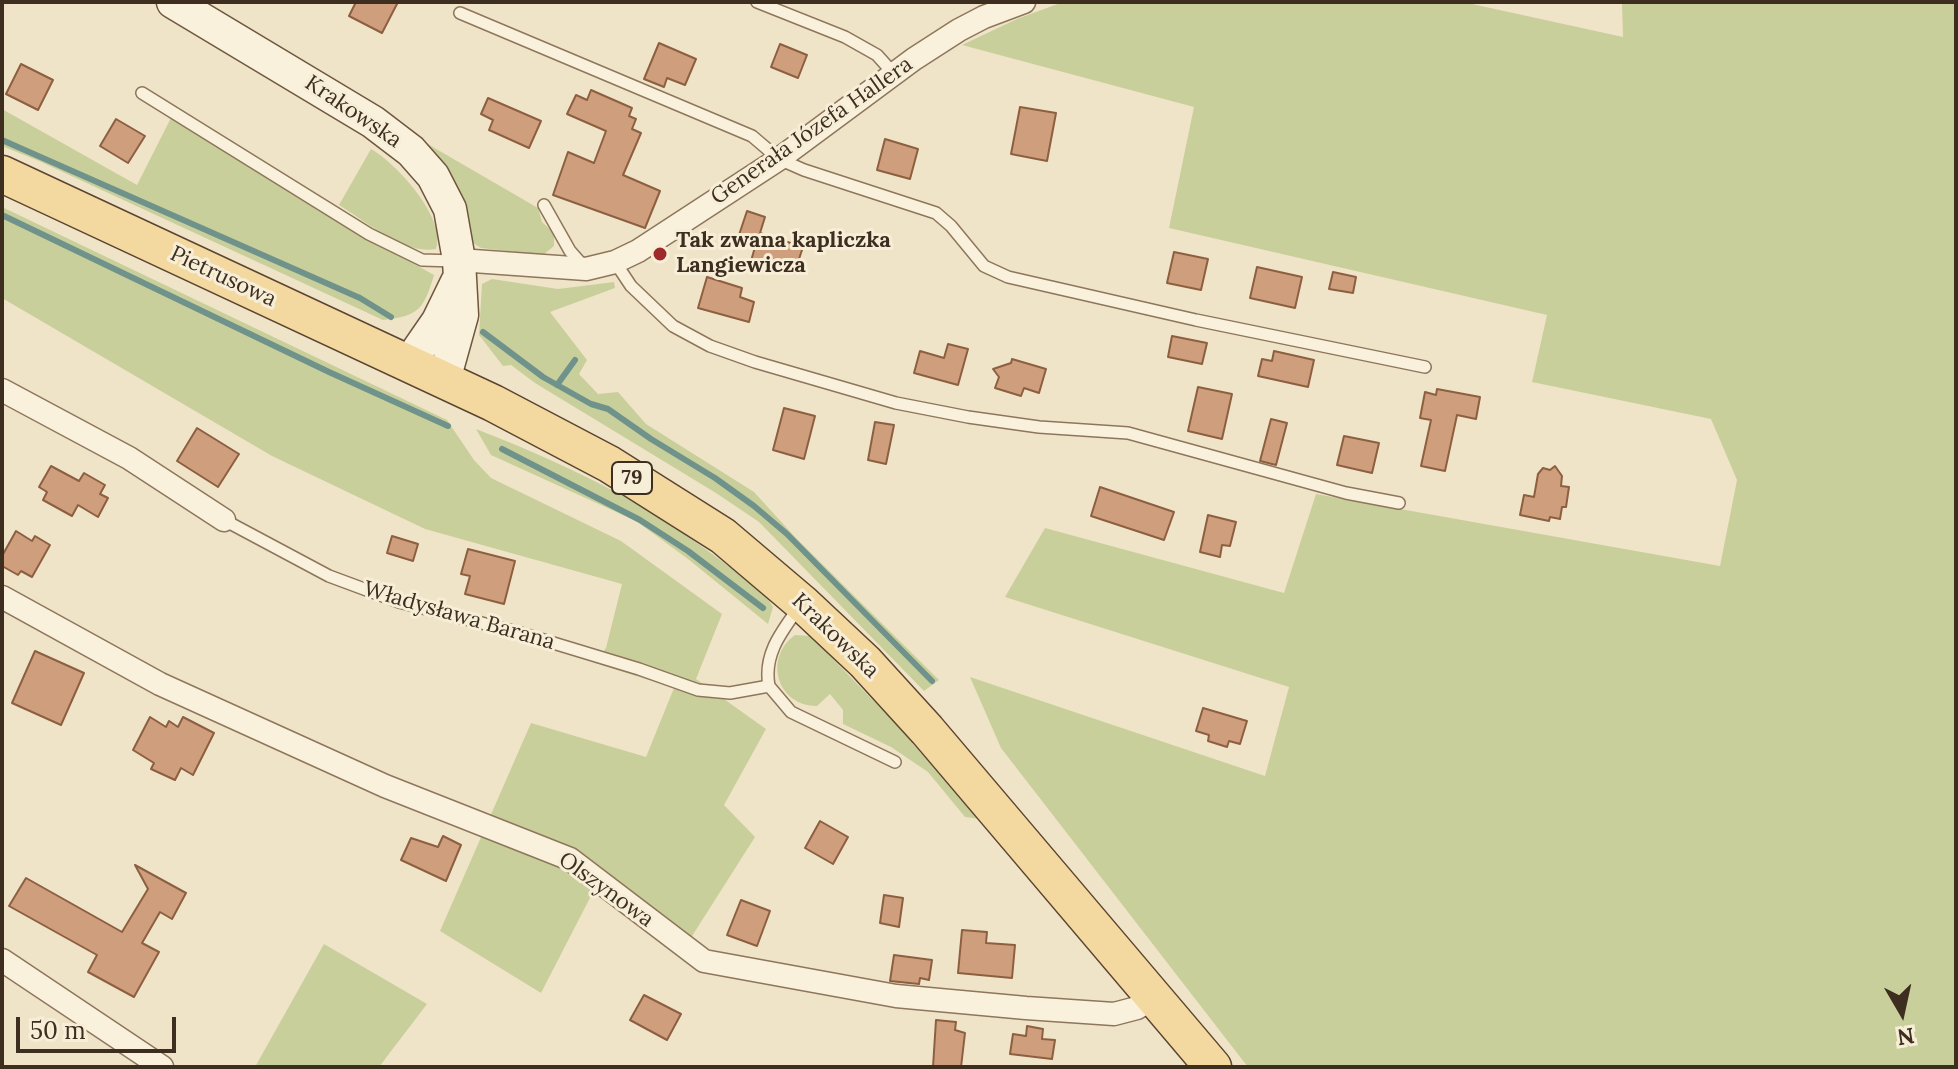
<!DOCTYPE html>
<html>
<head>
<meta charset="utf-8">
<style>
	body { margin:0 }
	#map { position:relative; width:1958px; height:1069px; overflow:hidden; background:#f0e4c8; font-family:Lora,serif }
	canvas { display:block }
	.frame { position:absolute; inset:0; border:4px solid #3d2e20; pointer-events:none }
	.north { position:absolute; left:1862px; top:973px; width:80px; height:80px; -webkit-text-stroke:6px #f7eed8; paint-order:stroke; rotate:171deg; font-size:22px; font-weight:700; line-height:32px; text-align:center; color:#3d2e20 }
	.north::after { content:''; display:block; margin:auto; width:28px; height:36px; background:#3d2e20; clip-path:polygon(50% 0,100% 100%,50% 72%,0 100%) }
	.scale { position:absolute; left:16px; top:1017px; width:160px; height:36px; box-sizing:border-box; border:4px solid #3d2e20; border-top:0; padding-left:10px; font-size:24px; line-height:28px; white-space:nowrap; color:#3d2e20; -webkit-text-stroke:6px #f7eed8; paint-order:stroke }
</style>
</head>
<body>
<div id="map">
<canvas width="1958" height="1069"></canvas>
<div class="frame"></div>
<div class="north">N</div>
<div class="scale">50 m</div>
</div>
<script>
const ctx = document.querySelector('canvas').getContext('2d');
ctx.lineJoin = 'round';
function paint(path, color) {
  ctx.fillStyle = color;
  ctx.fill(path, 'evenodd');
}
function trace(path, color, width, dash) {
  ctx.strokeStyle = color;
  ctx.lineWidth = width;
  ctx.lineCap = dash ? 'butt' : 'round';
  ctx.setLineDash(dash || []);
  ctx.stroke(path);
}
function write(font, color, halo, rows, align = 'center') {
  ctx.font = font + ' Lora,serif';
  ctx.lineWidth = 6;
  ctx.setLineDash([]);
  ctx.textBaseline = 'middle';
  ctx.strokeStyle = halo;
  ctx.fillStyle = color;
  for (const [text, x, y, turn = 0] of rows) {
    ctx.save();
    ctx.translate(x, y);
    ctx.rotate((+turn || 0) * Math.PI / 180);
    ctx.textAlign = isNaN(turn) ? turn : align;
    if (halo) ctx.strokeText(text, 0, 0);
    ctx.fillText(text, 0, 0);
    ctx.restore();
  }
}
paint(new Path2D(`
	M1063,2H1463L1623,37L1622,2H1956V1067H1248L1244,1062L1001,748L970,677L1265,776L1289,687L1005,597L1045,528L1284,593L1316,494L1720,566L1737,480L1711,419L1532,382L1547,315L1169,228L1194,107L962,45L1017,19Z
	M176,108L334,219L434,275C424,308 420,316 383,320L39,161L2,146V109L137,185Z
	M419,139L538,208L542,222L554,233V246L543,255L481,248L473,243Z
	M371,149C396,163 447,218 436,249C403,255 366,221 339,205Z
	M2,207L447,420L474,460L491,478L621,541L722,614L696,679L766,729L724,805L755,837L680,955L593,892L541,993L440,931L531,723L646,757L674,688L595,663L606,648L622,584L425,529L272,456L2,298Z
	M492,279L558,289L614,282L615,288L550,312L587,360L579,374L598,394L618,392L646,424L754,492L796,538L939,680L924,691L759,522L716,493L535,383L511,365L503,366L479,335L482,284Z
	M476,429C528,449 579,472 627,498C675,524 720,560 764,593L773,607L768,624L688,559L636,521L491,455Z
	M795,635L811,636L890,718L980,819L965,817L928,772L891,747L843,724V710L830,694L817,706C777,706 763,658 795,635Z
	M324,944L427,1004L379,1067H255Z`), '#c9cf9b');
trace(new Path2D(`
	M2,140L360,298L391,317
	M2,215L329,372L448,426
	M483,332L543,377L591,404L608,409L651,439L715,478L754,506L787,534L932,681
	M557,385L575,360
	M502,449L640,520L688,551L763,608`), '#6f938a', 6);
const building = new Path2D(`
	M356,2H398L382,33L349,16Z
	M659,43L696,59L685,85L667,78L664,87L644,79Z
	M780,44L807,55L798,78L771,67Z
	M21,64L53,80L38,110L6,94Z
	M591,90L632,108L629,116L636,119L632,129L641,133L623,175L660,191L645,228L553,195L568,152L594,163L606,131L567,114L576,95L587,100Z
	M488,98L541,121L529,148L489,130L493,120L481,114Z
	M1020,107L1056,113L1047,161L1011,154Z
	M116,119L145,136L128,163L100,146Z
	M885,139L918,149L910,179L877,170Z
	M747,211L765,217L760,233L803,247L794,274L751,261L755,247L737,241Z
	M1174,252L1208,259L1201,290L1167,283Z
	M1257,267L1302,277L1295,308L1250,298Z
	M1333,272L1356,277L1353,293L1329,289Z
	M707,277L742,288L740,297L754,302L749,322L698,308Z
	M1172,336L1207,343L1202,364L1168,357Z
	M948,344L968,349L958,385L914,373L920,351L944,358Z
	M1274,351L1314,360L1308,387L1258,376L1262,359L1272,361Z
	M1012,359L1046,369L1039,393L1024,388L1021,396L995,388L999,377L993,369L1011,363Z
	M1198,387L1232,394L1222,439L1188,431Z
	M1437,389L1480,397L1476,419L1457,415L1445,471L1421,466L1431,420L1420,418L1425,392L1436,395Z
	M784,408L815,416L804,459L773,450Z
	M1271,419L1287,423L1276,465L1260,461Z
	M875,422L894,425L886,464L868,460Z
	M197,428L239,454L218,487L177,461Z
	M1344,436L1379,443L1372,473L1337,465Z
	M51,466L79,481L84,473L105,485L100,494L108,498L98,517L78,505L72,516L43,500L47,492L39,487Z
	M1555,466L1562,476L1561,486L1569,487L1566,507H1562L1560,519L1550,517L1549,521L1520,515L1524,495L1534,497L1538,474L1543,468L1550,470Z
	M1100,487L1174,512L1164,540L1091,516Z
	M1208,515L1236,522L1230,546L1222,545L1220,557L1200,552Z
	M16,531L32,541L35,536L50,545L32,577L21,571L18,575L2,566V556Z
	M392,536L418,544L413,561L387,553Z
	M468,549L515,561L504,604L465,594L470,576L461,574Z
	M35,651L84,673L61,725L12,703Z
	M1203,708L1247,721L1240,744L1229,741L1227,747L1208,741L1209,735L1196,731Z
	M150,717L166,727L169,721L178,727L183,717L214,733L193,775L181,768L175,780L151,769L154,763L133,750Z
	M820,821L848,837L833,864L805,848Z
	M443,836L461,845L446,881L401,860L411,838L438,847Z
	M135,865L186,893L172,919L160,912L142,943L159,952L134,997L88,972L97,955L9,906L26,878L122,932L148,889Z
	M884,895L903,898L899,927L880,923Z
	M741,900L770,911L757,946L727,935Z
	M962,930L987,932L986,943L1015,945L1012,978L958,973Z
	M894,955L932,960L929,980L920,978L919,984L890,981Z
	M644,995L681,1014L667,1040L630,1020Z
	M936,1020L956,1022L955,1030L965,1033L961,1067H933Z
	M1027,1026L1043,1029L1042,1039L1055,1040L1052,1059L1010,1054L1013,1034L1026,1036Z`);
paint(building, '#cf9f7d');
trace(building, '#8d5f41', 2);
const lane = new Path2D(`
	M757,2L845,37L877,55L894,74
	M460,13L752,136L779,159L804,170L936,213L951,226L984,266L1008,277L1196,320L1425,367
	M142,93L369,234L422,260L455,261
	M544,205L570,251L585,268
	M615,262L631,286L673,326L710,346L755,362L896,403L968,417L1039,427L1128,433L1346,493L1399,503
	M224,520L329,576L399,602L517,632L639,669L698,690L730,693L769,686C763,654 782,631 800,606
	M769,686L791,712L895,762`);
const street = new Path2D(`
	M459,260L586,269L615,262L638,251L779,159L914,59L959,30L984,17L1024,2
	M2,390L129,458L224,520
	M2,597L160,684L385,786L570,859L704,961L896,996L1026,1008L1114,1014L1137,1008L1154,997
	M2,960L162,1067`);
const secondary = new Path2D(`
	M173,2L373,122L411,151L433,176L450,209L459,260L462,315L444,380
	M409,363L438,321L457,282`);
const primary = new Path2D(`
	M2,174L493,403L609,464L723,536L802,603L865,662L927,730L1213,1067`);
trace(lane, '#8d765c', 14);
trace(street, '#8d765c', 25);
trace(secondary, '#6f573f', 35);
trace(primary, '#5b4430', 39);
trace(lane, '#faf1dc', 11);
trace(street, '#faf1dc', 22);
trace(secondary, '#faf1dc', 32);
trace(primary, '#f3d9a0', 36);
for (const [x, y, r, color] of [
	[660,254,8,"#9e2a2b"]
]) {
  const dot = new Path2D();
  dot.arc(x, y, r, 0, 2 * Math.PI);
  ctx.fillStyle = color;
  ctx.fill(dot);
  trace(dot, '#f7eed8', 3);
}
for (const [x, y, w] of [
	[632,478,40]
]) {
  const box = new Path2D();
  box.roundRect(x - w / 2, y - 16, w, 32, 6);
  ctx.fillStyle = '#f7eed8';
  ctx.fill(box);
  trace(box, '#3d2e20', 2);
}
write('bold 20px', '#3d2e20', null, [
	["79",632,478]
]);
write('22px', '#3d2e20', '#f7eed8', [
	["Krakowska",353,112,34],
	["Generała Józefa Hallera",812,131,-35],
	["Pietrusowa",223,277,25],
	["Władysława Barana",459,616,16],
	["Krakowska",835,636,44],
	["Olszynowa",606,890,36]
]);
write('bold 22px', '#3d2e20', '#f7eed8', [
	["Tak zwana kapliczka",676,241],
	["Langiewicza",676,266]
], 'left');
</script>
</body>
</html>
